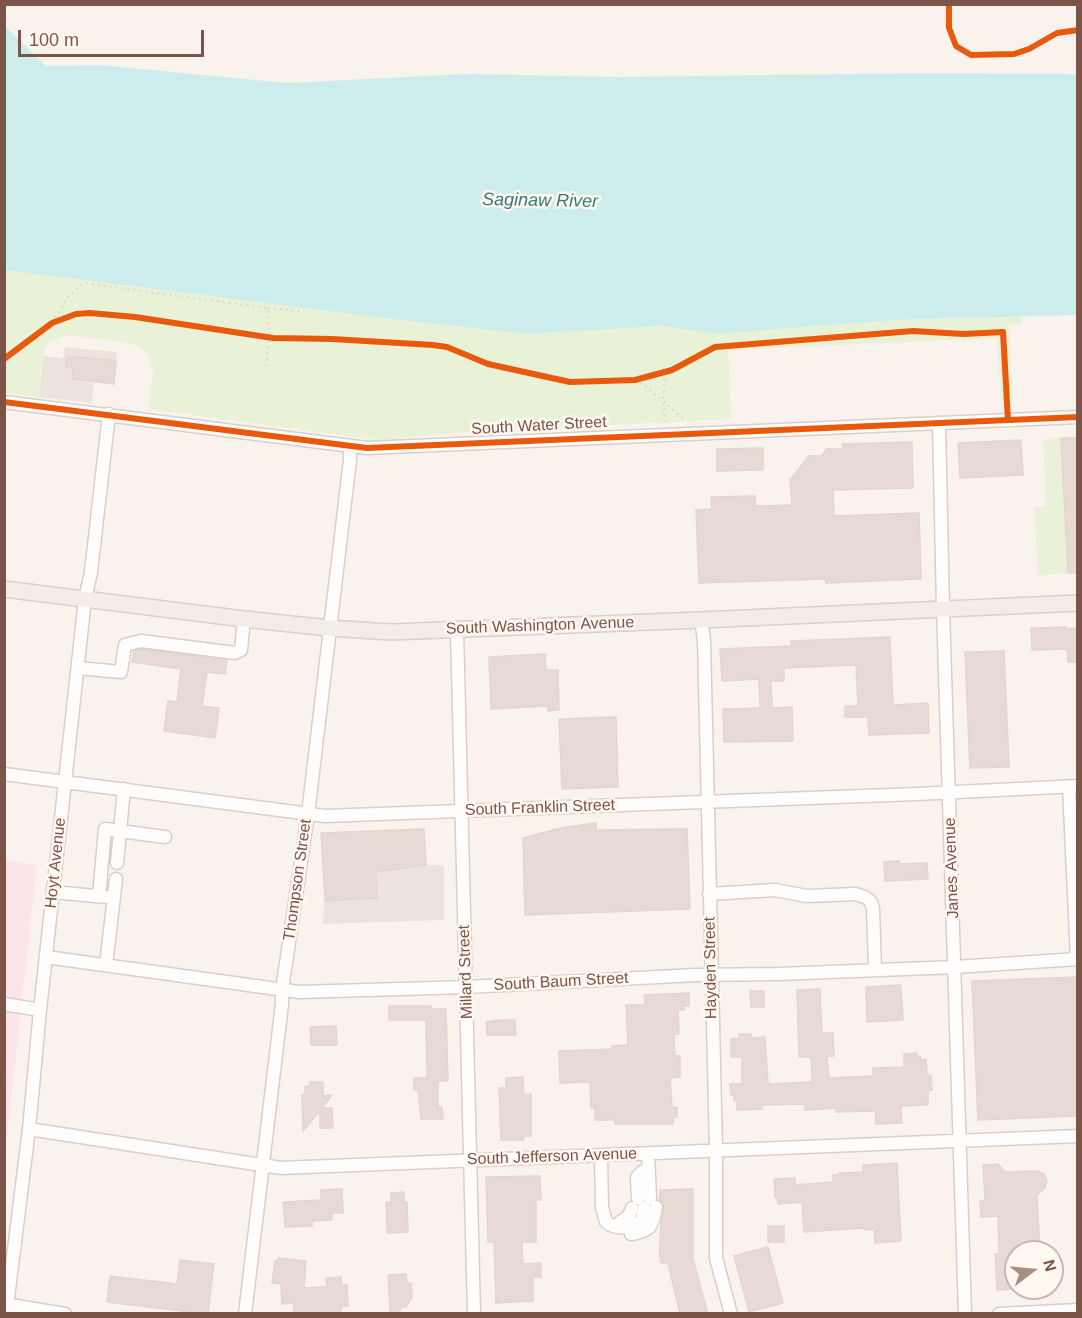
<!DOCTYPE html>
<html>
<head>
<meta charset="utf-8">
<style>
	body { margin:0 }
	#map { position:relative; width:1082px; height:1318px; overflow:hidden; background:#faf3ed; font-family:Arial,sans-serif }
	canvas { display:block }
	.frame { position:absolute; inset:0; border:6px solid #7d5448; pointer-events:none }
	.north { position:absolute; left:1004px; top:1240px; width:60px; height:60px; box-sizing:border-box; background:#fff8f1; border:2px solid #cbb6ad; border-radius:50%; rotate:74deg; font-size:16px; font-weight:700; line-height:24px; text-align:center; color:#7d5448 }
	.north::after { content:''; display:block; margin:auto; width:21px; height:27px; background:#a98c82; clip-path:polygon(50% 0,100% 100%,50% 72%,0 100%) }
	.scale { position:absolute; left:18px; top:30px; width:186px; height:27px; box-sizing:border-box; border:3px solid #7d5448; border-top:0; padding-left:8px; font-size:18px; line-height:21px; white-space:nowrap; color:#7d5448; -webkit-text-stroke:4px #fff8f1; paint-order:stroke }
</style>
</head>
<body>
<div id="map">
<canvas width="1082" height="1318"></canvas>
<div class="frame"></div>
<div class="north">N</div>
<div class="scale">100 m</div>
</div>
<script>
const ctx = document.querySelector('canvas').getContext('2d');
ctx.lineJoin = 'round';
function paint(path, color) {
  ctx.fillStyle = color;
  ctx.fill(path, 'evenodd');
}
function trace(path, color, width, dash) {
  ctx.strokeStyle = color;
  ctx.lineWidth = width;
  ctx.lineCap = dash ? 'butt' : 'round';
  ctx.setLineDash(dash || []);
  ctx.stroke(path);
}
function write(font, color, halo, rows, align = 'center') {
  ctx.font = font + ' Arial,sans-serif';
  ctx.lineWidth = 5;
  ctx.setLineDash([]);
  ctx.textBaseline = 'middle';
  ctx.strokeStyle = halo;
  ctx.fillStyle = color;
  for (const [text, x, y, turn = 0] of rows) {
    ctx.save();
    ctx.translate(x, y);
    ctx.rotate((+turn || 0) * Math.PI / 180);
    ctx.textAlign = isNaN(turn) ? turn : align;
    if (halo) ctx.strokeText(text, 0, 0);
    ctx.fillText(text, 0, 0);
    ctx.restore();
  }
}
paint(new Path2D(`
	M65,347L117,352L116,361L68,356L66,366L73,367L72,379L94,382L92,403L39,397L43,356L63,358Z
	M426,865H444V920L322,924L325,901L377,898L376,874L381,872Z`), '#ede3dd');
paint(new Path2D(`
	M5,860L37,865L5,1156Z`), '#fce5e8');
paint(new Path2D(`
	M5,270L383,318L526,334L662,326L716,334L894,320L1022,317V324L1009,325L1013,400H1001L997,338L728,350L731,419L467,432L377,440L149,409L153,370C151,363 149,353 144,349C135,342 79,336 66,336C60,337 54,339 49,343C38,355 41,382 39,397L5,393Z
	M1061,438L1068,573L1038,575L1034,507L1046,506L1043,439Z`), '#e9f1d6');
paint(new Path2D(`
	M5,26L46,66L99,65L287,83L465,74L618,77L928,73L1077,74V315L894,320L716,334L662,326L526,334L383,318L5,270Z`), '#ccedec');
const building = new Path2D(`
	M68,356L116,361L114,384L72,379L73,367L66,366Z
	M1061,438H1077V573H1068Z
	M1021,440L1023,475L960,478L958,443Z
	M912,442L913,488L833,490L834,516L919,513L921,579L826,583V579L699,583L696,510L712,509L711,497L755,496L756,506L792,505L790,480L809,456H822L826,449H843V444Z
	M763,448V470L717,471V449Z
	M1066,627V629L1077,628V662H1068L1067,649L1032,650L1031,628Z
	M890,637L893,705L928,703L929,733L869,735L868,717H845V706H858L856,665L784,668V681H771L772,708L792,707L793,741L724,742L723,709L760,708L759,679L722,681L720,649L791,646V641Z
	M141,649L227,660L225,674L207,672L202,706L219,708L215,738L164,731L168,701L177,702L181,669L132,662L134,651Z
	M1004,651L1009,767L970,768L965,652Z
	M545,654L546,670H558L559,710L548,711V706L491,709L489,657Z
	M616,717L618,787L562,789L559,719Z
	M596,823V830L687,829L690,909L525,915L523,838L561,828Z
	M424,829L426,865L376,872L377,898L325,901L321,833Z
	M899,861V864L927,863L928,879L885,881L884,862Z
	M1077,977V1116L978,1120L972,981Z
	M901,985L903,1020L867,1022L866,987Z
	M820,989L822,1033H833L834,1056H827L829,1078L873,1076V1068L904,1067V1054L917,1053V1057L920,1056L921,1060L926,1059L927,1075H931L932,1090L928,1091V1105L901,1106L902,1123L876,1124L875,1111L836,1112V1108L805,1110V1104L762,1105V1109L737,1110V1101H734V1095H731L730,1084H742V1057H731V1039L739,1038V1034H751V1038L765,1037L768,1084L812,1082L811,1057H799L797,990Z
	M750,991H764V1007H751Z
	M689,993V1006H684V1010H678L679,1034H674L675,1056H680V1077L670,1078L672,1108L677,1107V1117L673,1118V1124H615V1120H595V1108H591L590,1082L560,1083L559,1051L612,1049V1046L628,1045L626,1005H645L644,995Z
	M389,1006H431V1009H446L448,1081H438V1107H442L443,1119H421L418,1090H414V1078H427L426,1020H389Z
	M501,1020H515L516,1035H487L486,1022Z
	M336,1026L337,1045H311L310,1027Z
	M523,1077L524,1095L531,1094V1136H523L524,1140H501L499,1088H506V1078Z
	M310,1082H323V1096L332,1095L322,1108H332L333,1128H320V1111L303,1131L302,1095H305V1087L310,1086Z
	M897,1163L901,1241L875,1243L874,1229L865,1230L864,1228L804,1232L802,1202L778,1204L777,1197L775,1198L774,1179L795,1178V1185L833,1182V1175H839V1173L863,1172V1165Z
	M998,1164L1005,1172L1037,1171L1044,1174L1047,1181L1045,1188L1037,1195L1040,1252H1016V1289L997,1290L995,1254H999L998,1216L981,1217L980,1201H985L983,1165Z
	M540,1176L541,1200H536V1242H522L523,1264L541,1263V1277H533V1301L496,1303L494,1242H488L486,1177Z
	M342,1189L343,1213H332V1220L312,1221V1226L285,1227L283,1202L321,1200V1190Z
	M693,1189V1259L708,1314H680L668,1263H661V1257H659L661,1224L664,1208L663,1204L658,1199L660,1198V1190Z
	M404,1192V1202H407L408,1232L387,1233L386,1202H391V1193Z
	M768,1226H784V1242H768Z
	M768,1247L783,1303L749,1312L734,1256Z
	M278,1258L306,1261L304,1288L327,1287L326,1278L341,1277L342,1285H347L348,1306L341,1307V1314H294L293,1303L282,1304L281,1284L272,1283L275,1261H278Z
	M180,1260L214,1264L208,1314L107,1302L110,1276L177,1284Z
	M406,1274L407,1283H411L412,1297L407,1306L400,1308V1311H390L388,1275Z`);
paint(building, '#e7d9d3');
trace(building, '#e4d5ce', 1.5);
const minor = new Path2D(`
	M4,402L367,448L1078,417
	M939,423L943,608L965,1314
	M701,620L704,640L716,1150V1258L731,1314
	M457,630L474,1314
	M78,668L121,672L125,645L141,641L235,653L241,650L244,619
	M4,774L325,816L917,794L1078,786
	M1069,787L1077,959
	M117,863L124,789
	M53,892L106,897
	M709,894L775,890L807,896L855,894L865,897L871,902L873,908L875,970
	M99,896L105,829L165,837
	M46,957L299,992L467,987L696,975L779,974L955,967L1078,959
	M106,965L116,879
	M4,1004L40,1010
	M29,1129L281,1168L1078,1136
	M648,1154L650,1198
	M601,1155L602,1207L606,1222C616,1230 632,1229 642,1220L644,1207
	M638,1198L637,1177L643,1171
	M620,1222L629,1216L632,1208
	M631,1234C650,1231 653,1227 656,1207
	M4,1304L65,1314
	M6,1314L29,1129L40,1010L85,599L91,572L109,414
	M245,1314L282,1004V990L308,814L350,460V446
	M999,1314L1078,1310`);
const major = new Path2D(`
	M4,589L244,619L329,628L391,632L701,620L1078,603`);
trace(minor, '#d9cfca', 15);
trace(major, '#dccfca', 18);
trace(new Path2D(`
	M268,308L300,311
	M52,323L68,297L84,283L268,308L269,337L266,367
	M635,380L644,385L686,421
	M666,422C663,406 660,383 672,370`), '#ddd1cd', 2, [1.5, 4.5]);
trace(minor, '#fefdfc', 12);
trace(major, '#f4ede6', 15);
trace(new Path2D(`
	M949,4V28L956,46L971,55L1014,54L1029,49L1057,33L1078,30
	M4,359L52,323L76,314L90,313L135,317L273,338L332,339L433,345L447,347L488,364L570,382L635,380L672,370L715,347L913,331L963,334L1003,332L1008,420
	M4,402L367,448L1078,417`), '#e8590c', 6);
write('16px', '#7d5448', '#fff8f1', [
	["South Water Street",539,426,-3],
	["South Washington Avenue",540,626,-2],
	["South Franklin Street",540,808,-2],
	["Hoyt Avenue",56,863,-84],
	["Janes Avenue",952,868,-92],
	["Thompson Street",298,880,-82],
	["Hayden Street",711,968,-91],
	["Millard Street",466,972,-92],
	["South Baum Street",561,982,-3],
	["South Jefferson Avenue",552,1157,-2]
]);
write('italic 18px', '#36797b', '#fff8f1', [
	["Saginaw River",540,201,1]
]);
</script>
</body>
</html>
